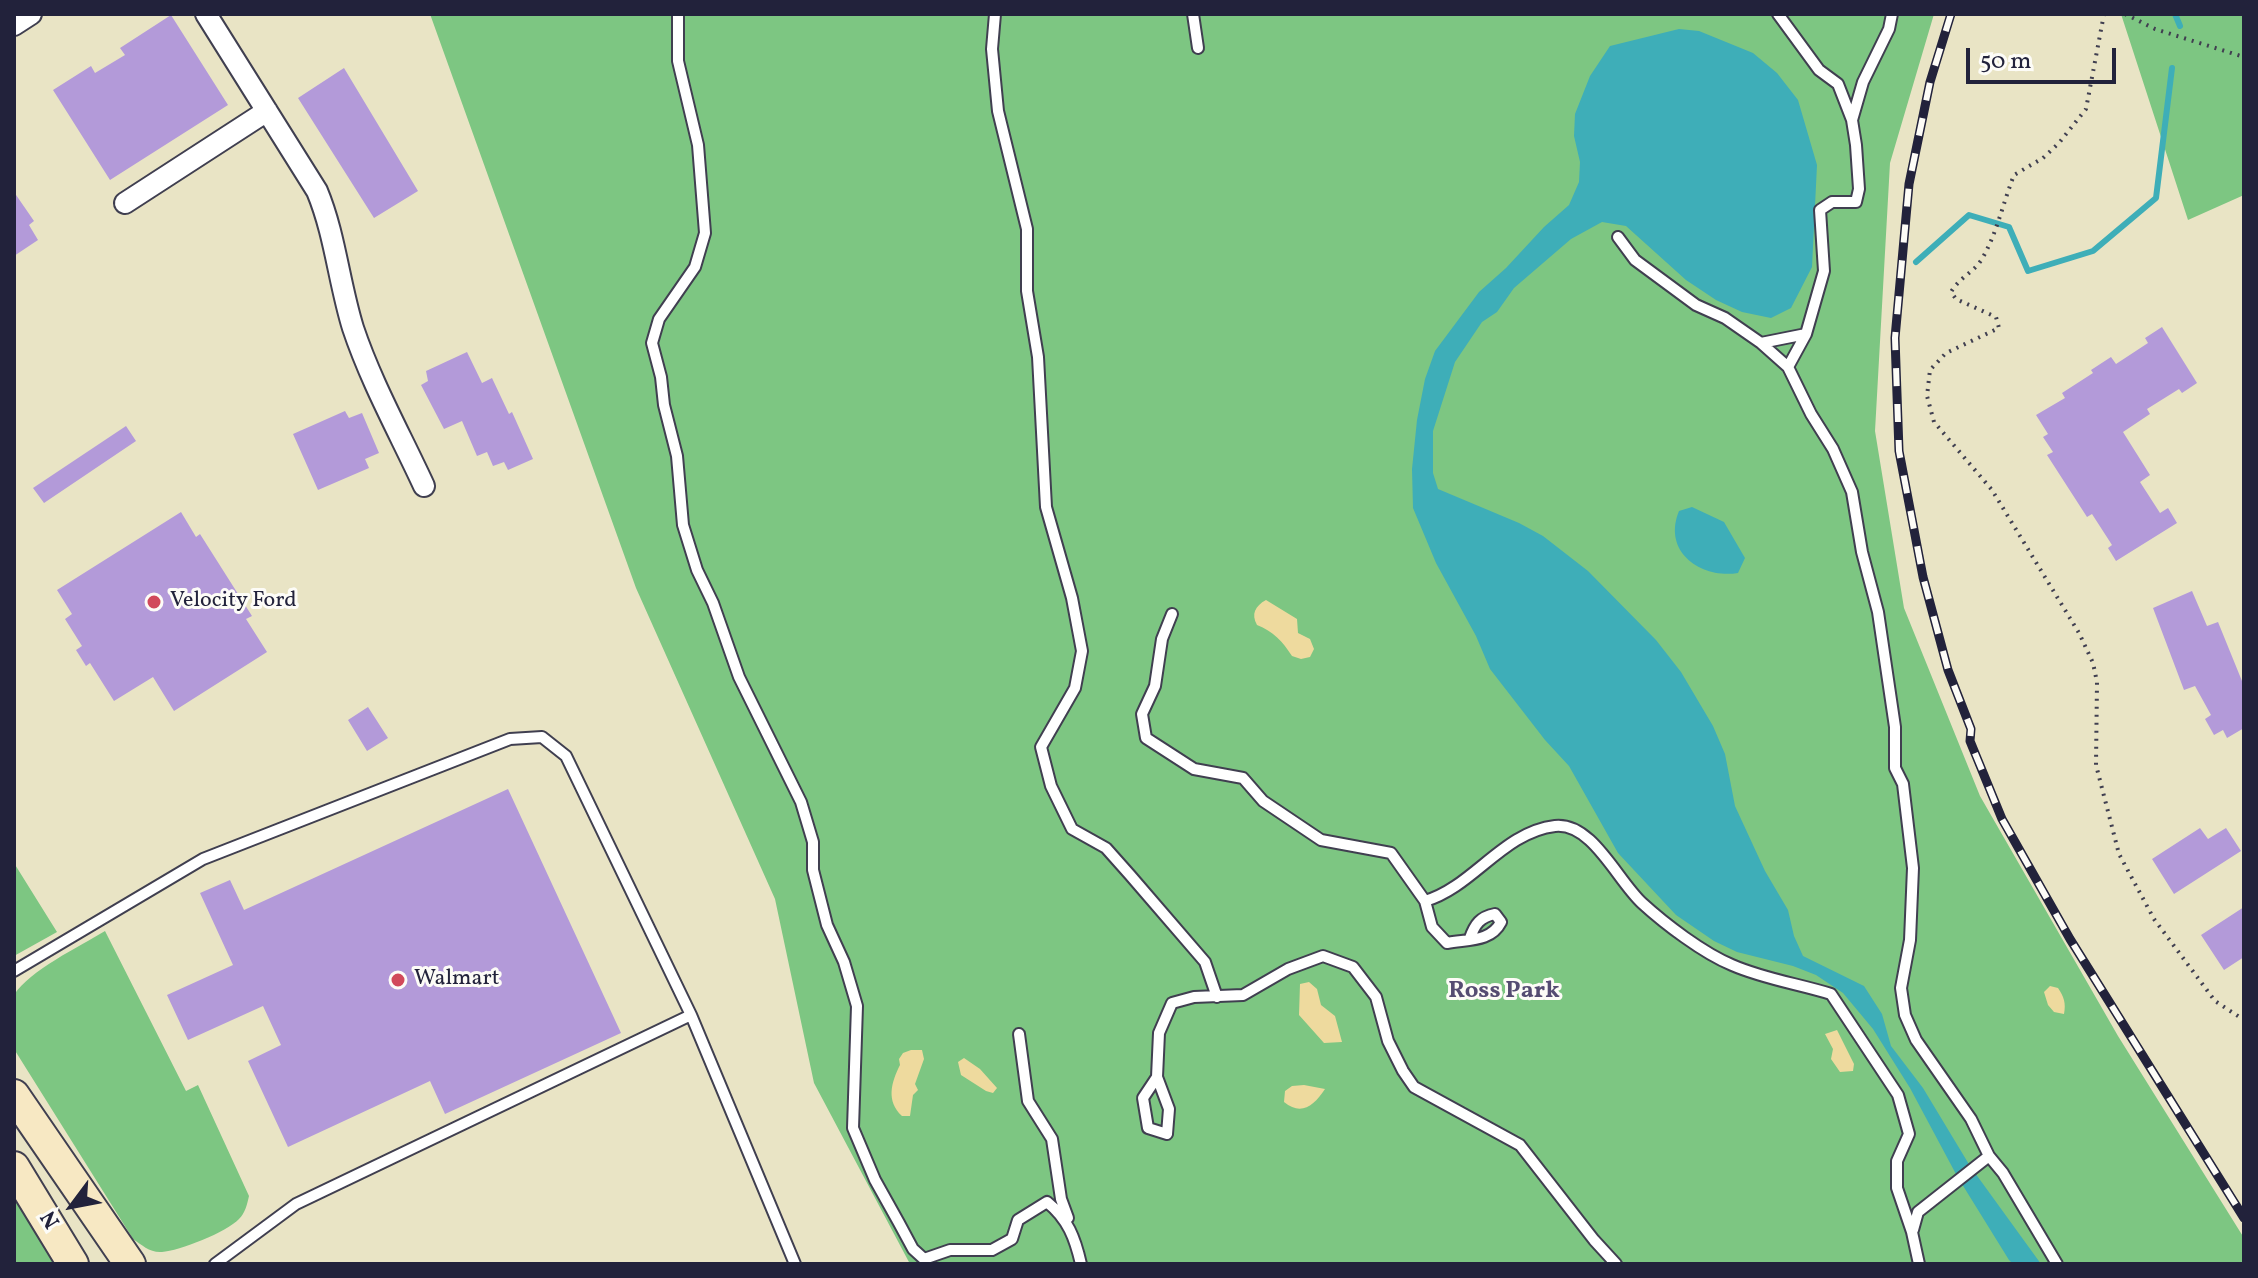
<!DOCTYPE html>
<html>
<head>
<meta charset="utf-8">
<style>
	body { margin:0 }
	#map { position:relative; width:2258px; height:1278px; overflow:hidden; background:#e9e4c5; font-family:Vollkorn,serif }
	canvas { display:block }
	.frame { position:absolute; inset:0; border:16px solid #22223b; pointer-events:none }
	.north { position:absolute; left:32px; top:1166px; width:80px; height:80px; -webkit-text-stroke:6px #fdfcf7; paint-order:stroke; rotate:238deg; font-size:22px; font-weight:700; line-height:32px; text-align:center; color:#22223b }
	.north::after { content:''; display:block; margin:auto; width:28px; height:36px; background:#22223b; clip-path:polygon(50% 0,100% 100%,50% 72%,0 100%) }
	.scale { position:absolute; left:1966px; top:48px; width:150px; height:36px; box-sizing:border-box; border:4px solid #22223b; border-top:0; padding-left:10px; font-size:24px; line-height:28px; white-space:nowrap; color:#22223b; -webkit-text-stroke:6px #fdfcf7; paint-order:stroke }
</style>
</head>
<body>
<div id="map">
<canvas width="2258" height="1278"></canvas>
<div class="frame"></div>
<div class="north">N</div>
<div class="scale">50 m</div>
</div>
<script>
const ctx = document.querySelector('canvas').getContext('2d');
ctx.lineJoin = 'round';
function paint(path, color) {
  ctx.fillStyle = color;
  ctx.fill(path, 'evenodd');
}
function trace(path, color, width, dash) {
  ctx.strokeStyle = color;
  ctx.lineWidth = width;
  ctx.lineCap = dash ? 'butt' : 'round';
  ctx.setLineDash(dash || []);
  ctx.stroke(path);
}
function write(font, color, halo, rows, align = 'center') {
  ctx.font = font + ' Vollkorn,serif';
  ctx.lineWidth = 6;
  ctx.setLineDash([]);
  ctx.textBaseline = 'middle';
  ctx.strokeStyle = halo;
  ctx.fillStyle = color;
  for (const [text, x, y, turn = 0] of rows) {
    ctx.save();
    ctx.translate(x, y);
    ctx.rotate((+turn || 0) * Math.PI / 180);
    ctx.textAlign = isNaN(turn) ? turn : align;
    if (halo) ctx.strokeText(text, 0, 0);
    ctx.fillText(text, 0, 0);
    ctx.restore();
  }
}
paint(new Path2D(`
	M430,14H1934L1890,163L1875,431L1904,608L1980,796L2118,1036L2244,1238V1264H910L814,1083L775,899L636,588Z
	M2121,14H2244V195L2188,220Z
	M14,863L57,932L14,956Z
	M105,931L186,1091L198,1085L249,1196C247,1205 245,1213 239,1219C227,1232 179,1251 162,1252C150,1253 142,1245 133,1239L14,1049V995C30,970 79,947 105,931Z
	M14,1198L55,1264H14Z`), '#7dc682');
paint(new Path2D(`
	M1266,600L1297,619L1298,633L1310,639L1314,649L1310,657L1301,659L1292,656C1283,642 1273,631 1257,625C1251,614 1255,606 1266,600Z
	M1309,982L1317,989L1321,1005L1335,1016L1342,1042L1324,1043L1299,1015L1300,984Z
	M2050,986L2058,988C2064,997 2066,1003 2064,1014L2054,1012L2048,1005L2044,992Z
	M1837,1030L1854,1064L1853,1071L1840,1072L1831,1059L1833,1049L1825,1034Z
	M911,1050H922L924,1059L915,1084L918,1090L913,1095L910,1116H902C886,1101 891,1083 900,1065L899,1059L903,1053Z
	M964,1058L980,1069L997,1088L993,1093L986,1091L961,1075L958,1062Z
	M1304,1085L1325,1089C1314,1106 1301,1116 1284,1102L1285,1091L1292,1086Z`), '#eeda9e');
paint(new Path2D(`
	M1679,29L1699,31L1753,53L1777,73L1798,100L1817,165L1812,267L1791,308L1771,318L1742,312L1716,300L1686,280L1626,226L1602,222L1571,239L1514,288L1497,312L1482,322L1455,362L1433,431V473L1438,489L1519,523L1543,536L1588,571L1656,640L1681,672L1713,726L1725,754L1735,806L1765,871L1788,910L1794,936L1803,956L1864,986L1882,1014L1891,1046L1923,1088L1970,1166L2041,1264H2013L2009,1260L1957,1176L1910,1088L1873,1029L1843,993L1816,975L1793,966L1737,952L1714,941L1676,915L1618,853L1569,766L1545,740L1490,669L1476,636L1436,563L1413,508L1412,469L1417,420L1425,379L1435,351L1479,292L1506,268L1544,227L1569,205L1579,182L1580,162L1574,136L1575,114L1590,76L1610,46Z
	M1692,507L1724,522L1745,558L1738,573C1701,579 1662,552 1679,511Z`), '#3eaeb8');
trace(new Path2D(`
	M2175,14L2180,26
	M1916,262L1969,215L2009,227L2028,271L2093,251L2156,198L2172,68`), '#3eaeb8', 6);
paint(new Path2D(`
	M171,15L228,105L110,180L53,90L91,66L95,73L125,55L120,48Z
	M344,68L418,191L374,218L298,98Z
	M14,192L34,221L29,225L38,240L14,256Z
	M2162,327L2197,383L2182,393L2179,389L2147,409L2150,414L2123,432L2150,475L2140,482L2160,513L2168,508L2177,523L2116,561L2108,548L2112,545L2092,514L2087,517L2047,455L2053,452L2043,437L2048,434L2036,415L2065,398L2062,393L2093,373L2091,370L2111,357L2116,364L2148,343L2145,338Z
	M467,352L482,383L492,378L509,414L512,412L533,459L508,470L504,462L493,466L487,452L477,456L462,421L444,429L421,385L428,381L426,371Z
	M345,411L349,418L362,413L379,453L365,459L369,468L318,490L293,434Z
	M126,426L136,441L44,503L33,488Z
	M181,512L196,537L200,534L252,616L246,619L267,652L174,711L153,677L114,701L90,663L86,666L76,650L82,646L65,619L72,614L57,590Z
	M2192,591L2207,626L2218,622L2244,686V728L2227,738L2223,730L2214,735L2205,719L2211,715L2195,686L2184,690L2153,608Z
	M368,707L388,738L367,751L348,720Z
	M508,789L621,1033L445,1114L430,1081L288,1147L248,1061L281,1045L263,1006L188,1040L167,995L233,965L200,893L230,880L244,910Z
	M2200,828L2208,839L2226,828L2241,851L2174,894L2152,859Z
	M2244,907V957L2224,970L2201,935Z`), '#b39ad9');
const lane = new Path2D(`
	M678,14V61L698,145L705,233L695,267L659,319L652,343L661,377L664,405L677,456L683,525L697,570L713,603L739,677L801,802L813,842V870L827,925L844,962L857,1006L853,1128L875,1180L899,1223L913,1249L924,1259L950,1250H992L1012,1239L1018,1220L1047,1202C1068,1219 1075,1238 1081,1264
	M995,14L992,49L998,111L1027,229V291L1038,357L1046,507L1072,598L1082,651L1075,688L1041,747L1051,786L1072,829L1106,848L1130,875L1205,962L1217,997
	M1193,14L1198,48
	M1778,14L1819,70L1838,84L1852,120L1856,145L1859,189L1856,202H1832L1820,210L1824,271L1806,334L1788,367
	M1852,120L1863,82L1889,29L1892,14
	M1618,237L1635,260L1696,305L1725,318L1761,343L1788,367L1811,414L1833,449L1852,492L1862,552L1878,612L1895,727V768L1903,784L1913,868L1910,940L1901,988L1905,1015L1916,1040L1971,1119L1989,1156L2003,1173L2057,1264
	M1761,343L1806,334
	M1172,614L1162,639L1155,686L1142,714L1146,738L1194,769L1243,778L1263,801L1321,840L1391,853L1425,901L1432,927L1447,943C1468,939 1491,942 1501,922L1495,914C1480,917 1475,924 1470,938
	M1425,901C1473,887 1503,832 1555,826C1592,822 1617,880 1642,903C1665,924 1703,953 1732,965C1764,979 1799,984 1831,994L1898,1095L1909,1134L1897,1161V1188L1912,1232L1919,1264
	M14,971L203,859L510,739L542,737L566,756L691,1015
	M1019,1034L1028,1101L1052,1139L1061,1199L1068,1218
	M1157,1077L1143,1098L1148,1128L1167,1134L1169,1109L1157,1077L1159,1033L1172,1003L1194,997L1243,995L1288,969L1323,956L1353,967L1376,997L1388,1041L1403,1071L1414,1087L1520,1145L1594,1240L1616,1264
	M1913,1230L1918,1212L1989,1156
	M215,1264L296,1204L691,1015L795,1264`);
const street = new Path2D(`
	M206,14L317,191C335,234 339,283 353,328C371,382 400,434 424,486
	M14,25L31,14
	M125,203L267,111`);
const secondary = new Path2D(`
	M14,1095L130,1264
	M14,1167L73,1264`);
trace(lane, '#403f50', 14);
trace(street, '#403f50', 24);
trace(secondary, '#403f50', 34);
trace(new Path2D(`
	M2104,14L2086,109L2059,143L2043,158L2014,175C2003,203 1997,233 1982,259C1974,272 1960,277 1951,292L1956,299L1996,317L1999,328L1946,353L1930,370L1927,396L1934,422L1992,490L2079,633L2093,663L2097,682L2096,765L2119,854L2154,919L2215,1001L2244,1020
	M2125,14L2155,29L2244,57`), '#403f50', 4, [2, 6]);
trace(lane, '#fff', 10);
trace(street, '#fff', 20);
trace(secondary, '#f7e8c3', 30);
const rail = new Path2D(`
	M1951,14L1930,82L1909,184L1895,338L1899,451L1923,577L1948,670L1971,729L1970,741L2002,819L2070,939L2244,1218`);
trace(rail, '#22223b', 9);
trace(rail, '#fdfcf7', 6, [18]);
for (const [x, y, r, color] of [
	[154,602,8,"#d1495b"],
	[398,980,8,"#d1495b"]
]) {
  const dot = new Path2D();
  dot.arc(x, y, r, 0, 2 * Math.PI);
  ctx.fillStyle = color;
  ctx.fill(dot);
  trace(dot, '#fdfcf7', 3);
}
write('22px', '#22223b', '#fdfcf7', [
	["Velocity Ford",170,602],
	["Walmart",414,980]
], 'left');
write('bold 24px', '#554c72', '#fdfcf7', [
	["Ross Park",1504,993]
]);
</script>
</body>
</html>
